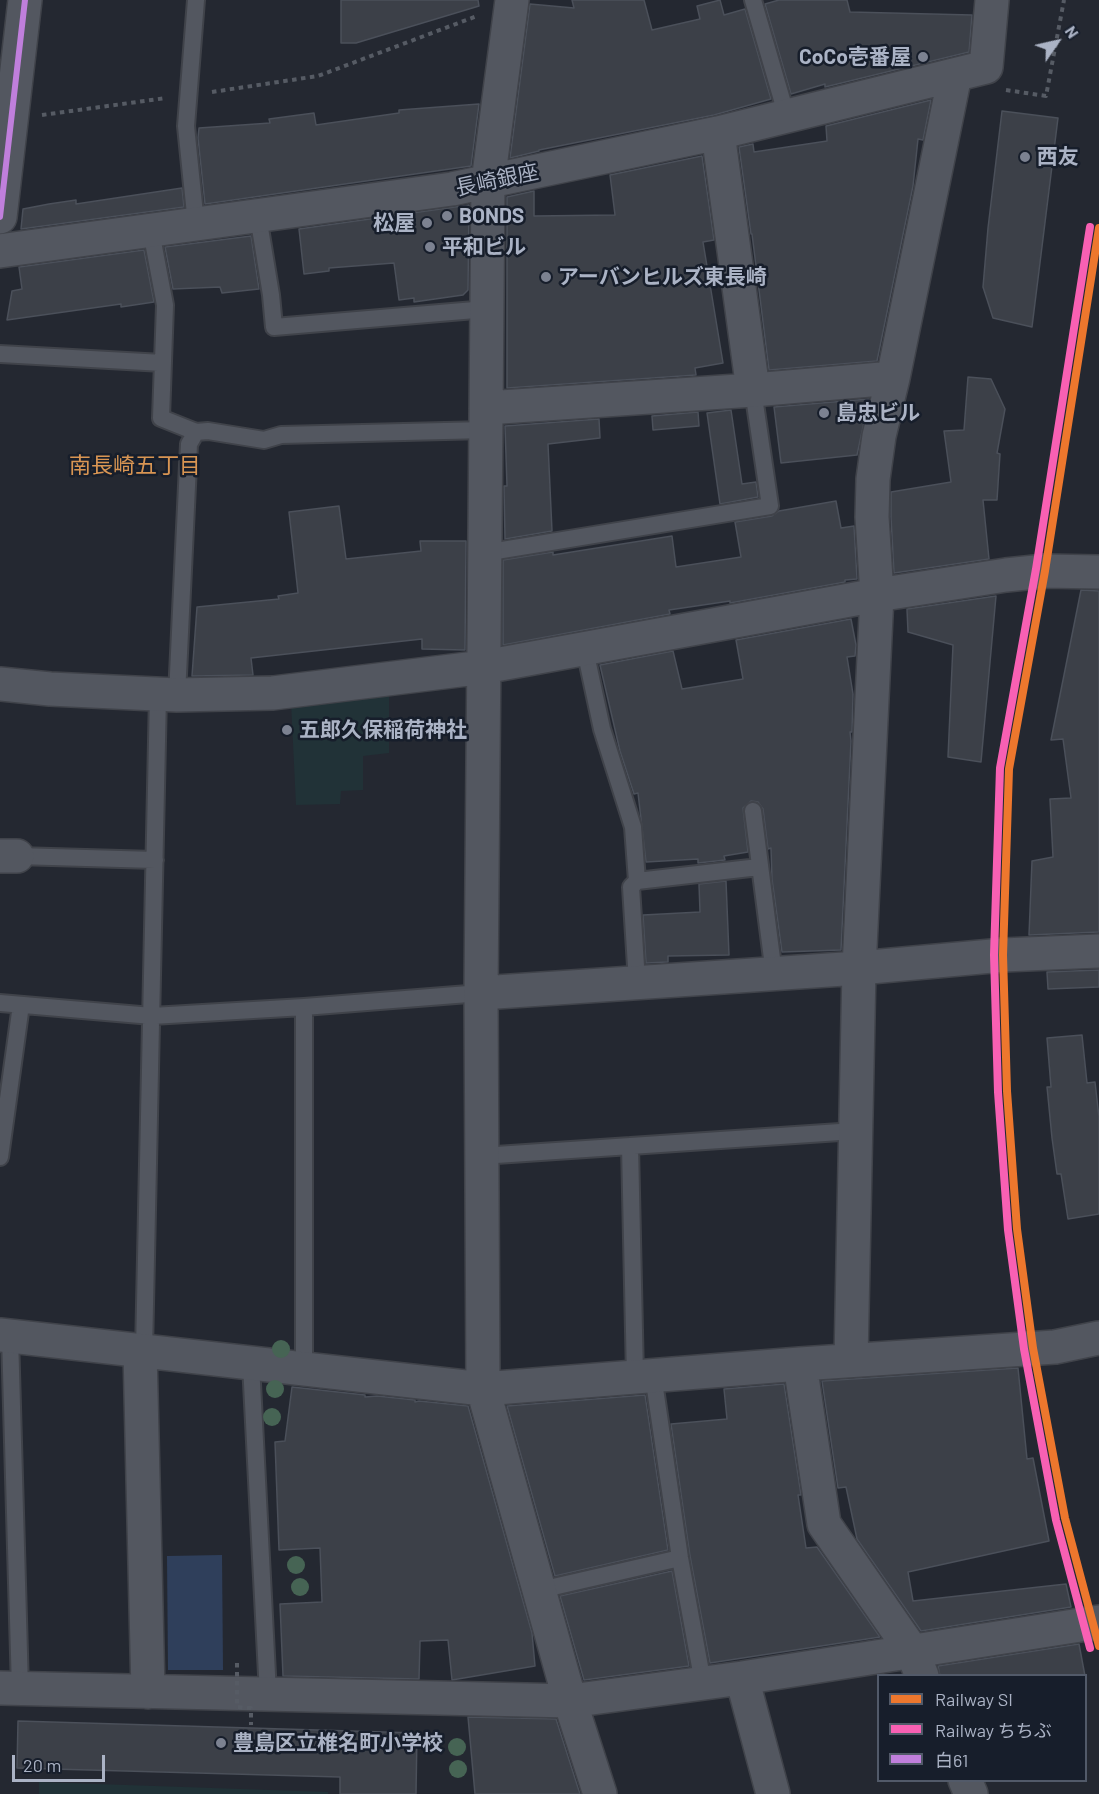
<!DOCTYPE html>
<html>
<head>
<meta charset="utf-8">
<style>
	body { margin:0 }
	#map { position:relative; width:1099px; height:1794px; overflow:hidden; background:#242831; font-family:Barlow,"Noto Sans JP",sans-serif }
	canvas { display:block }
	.legend { position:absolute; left:877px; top:1674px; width:210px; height:108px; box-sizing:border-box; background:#171e2b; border:2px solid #525a69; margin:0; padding:8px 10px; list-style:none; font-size:18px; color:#abb3c5 }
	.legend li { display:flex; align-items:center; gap:12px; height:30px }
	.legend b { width:30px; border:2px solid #525a69 }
	.north { position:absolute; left:1027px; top:12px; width:60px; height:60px; -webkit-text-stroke:4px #171e2b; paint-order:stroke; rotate:56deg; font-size:16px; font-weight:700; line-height:24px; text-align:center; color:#abb3c5 }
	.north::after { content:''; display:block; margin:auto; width:21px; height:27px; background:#abb3c5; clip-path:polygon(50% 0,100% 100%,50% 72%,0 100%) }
	.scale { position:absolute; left:12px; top:1755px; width:93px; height:27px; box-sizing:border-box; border:3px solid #abb3c5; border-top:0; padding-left:8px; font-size:18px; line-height:21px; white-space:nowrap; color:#abb3c5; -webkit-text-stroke:4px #171e2b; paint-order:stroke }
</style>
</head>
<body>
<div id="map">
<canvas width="1099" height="1794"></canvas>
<ul class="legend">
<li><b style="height:8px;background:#ed772d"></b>Railway SI</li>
<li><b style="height:8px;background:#f860b3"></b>Railway ちちぶ</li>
<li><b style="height:8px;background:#c07fdc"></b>白61</li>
</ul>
<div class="north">N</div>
<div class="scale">20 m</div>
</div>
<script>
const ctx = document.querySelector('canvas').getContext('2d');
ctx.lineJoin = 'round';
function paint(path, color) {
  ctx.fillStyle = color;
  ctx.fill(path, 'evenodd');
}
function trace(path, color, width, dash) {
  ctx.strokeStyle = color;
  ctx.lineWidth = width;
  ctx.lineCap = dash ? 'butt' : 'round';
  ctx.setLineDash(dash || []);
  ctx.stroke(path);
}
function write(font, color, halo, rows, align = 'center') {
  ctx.font = font + ' Barlow,"Noto Sans JP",sans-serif';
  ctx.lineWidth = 5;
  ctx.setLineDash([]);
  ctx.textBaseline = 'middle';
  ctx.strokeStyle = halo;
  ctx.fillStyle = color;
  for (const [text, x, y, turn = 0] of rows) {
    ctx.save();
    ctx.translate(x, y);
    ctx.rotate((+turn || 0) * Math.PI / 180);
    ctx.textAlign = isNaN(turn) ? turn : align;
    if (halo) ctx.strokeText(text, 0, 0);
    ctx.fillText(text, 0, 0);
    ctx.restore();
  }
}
paint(new Path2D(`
	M389,692V753L363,756V790L341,791L340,804L296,805L291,702Z
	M39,1782L328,1792V1794H39Z`), '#213237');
paint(new Path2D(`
	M222,1555L223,1670H168L167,1556Z`), '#2f3f5b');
const building = new Path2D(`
	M341,0H478L479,6L356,43H341Z
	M572,0H644L652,30L700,19L697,6L720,0L724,15L745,9L771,99L714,115L539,150V151L510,158L530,4L574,8Z
	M779,0H847L850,12L972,15L969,52L825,87V84L791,94L765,4Z
	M931,100L923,140L918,139L913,186L877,361L769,370L752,234H751L739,147L753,144L754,152L827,141L826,126Z
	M479,104L471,166L205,204L198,138L199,128L270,123L269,119L314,113L316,125L399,113V110Z
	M1002,111L1058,118L1032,327L993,318L983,287L988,228Z
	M702,156L714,240L703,242L723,363L695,368L696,375L507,388V197L534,191V216L615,215L610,175Z
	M182,188L184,207L21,229L23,209L49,204L76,200V204Z
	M469,205L468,290L463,295L414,302V298L399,300L394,263L329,268V271L304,274L299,229Z
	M251,236L259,289L222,293L220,287L173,289L165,247Z
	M144,250L154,302L121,307V304L7,320L12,291L22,289L19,267Z
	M968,377L991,379L1005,409L997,453L1000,454L997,500H983L989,559L894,573L891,517V492L951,482L944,431L964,430Z
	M869,399L857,455L781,463L774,407Z
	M731,410L742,484L756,482L758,497L720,504L707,413Z
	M698,412L699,426L653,430L652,416Z
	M599,419L600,438L548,444L552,531L505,539L504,486H507L505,426Z
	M836,501L841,528L854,526L857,579L845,580V582L730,603V601L669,610L670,614L503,645V560L553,552V555L672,536L676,567L741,557L735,522L772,516L779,511Z
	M339,506L346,559L421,551L420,541H466L465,650L422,649V639L251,658L253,675L192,676L197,607L279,599L278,596L298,593L289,512Z
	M1081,590L1099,591V932L1029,935L1032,861L1053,857L1050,799L1071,798L1063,739L1051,740Z
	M996,596L981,762L948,757L953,645L908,632L907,609Z
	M851,619L856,645L855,656L847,657L853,694L852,732H850L851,741L841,950L782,952L772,879L771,848L768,849L763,809L758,802L751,801L743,808L748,852L724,856L725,860L698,863V859L646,862L638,793L634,794L620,751L600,665L673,651L682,689L743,679L736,640Z
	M726,881L729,955L668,956V962L646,963L643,915L700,912L699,884Z
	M1099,970V987L1048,989L1047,972Z
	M1082,1035L1087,1083L1095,1082L1099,1117V1214L1068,1219L1061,1174H1057L1052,1138L1047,1087H1051L1047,1038Z
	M1018,1368L1027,1459L1033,1458L1049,1541L908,1572L913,1601L1066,1584L1071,1607L921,1631L857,1539L846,1487L838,1488L822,1381Z
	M784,1384L801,1495H798L806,1548L817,1547L880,1637L710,1663L690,1556L671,1424L727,1419L724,1389Z
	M292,1387L365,1395V1397L377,1396L415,1400V1402L419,1401L468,1406L532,1633L535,1666L452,1680L448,1640L420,1641L419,1679L283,1676L280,1604L322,1602L320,1548L279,1550L275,1442L285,1441Z
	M645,1395L668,1550L555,1576L507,1406Z
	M672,1571L689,1666L584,1680L560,1596Z
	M1079,1644L1085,1676H940L938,1666Z
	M468,1717L556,1719L580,1794H475Z
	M18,1721L417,1733L416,1794H340V1777L17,1768Z`);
paint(building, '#3c4048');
trace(building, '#4b505a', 1.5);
const service = new Path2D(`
	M196,0L186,126L196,224
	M753,0L787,117
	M258,216L271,295L274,327L487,309
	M151,231L165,305L161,418L196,432
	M0,354L163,363
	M484,553L770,506L753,390
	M585,650L602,729L633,827L637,881L759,867
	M177,695L189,444L196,432L208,431L264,440L281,435L486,430
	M753,811L774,974
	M17,856L155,860
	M637,982L631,887L637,881
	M0,1003L152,1016L304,1007L481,993
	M304,1007V1371
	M630,1146L635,1377
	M481,1156L855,1131
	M0,1157L21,1005
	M10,1336L20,1689
	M144,1351L158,694
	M251,1364L268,1694
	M653,1375L680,1558L703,1683
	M540,1590L680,1558`);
const minor = new Path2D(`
	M512,0L488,182L481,993L483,1389L570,1701L600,1794
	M718,133L753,390
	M0,217L25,0
	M0,251L452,189L718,133L986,67L992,0
	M486,408L753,390L893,378
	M0,684L50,689L177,695L273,693L484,667L877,595L1006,575L1045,571L1099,572
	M0,856H17
	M481,993L859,968L1003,955L1099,951
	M0,1335L483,1389L800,1364L1055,1347L1099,1338
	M140,1351L148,1692
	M851,1360L859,968L877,595L872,517L873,479L879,436L893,378L955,75
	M800,1364L824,1524L912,1651L922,1676
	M742,1678L773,1794
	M0,1688L570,1701L742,1678L1099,1622
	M965,1780L971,1794`);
trace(service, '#40434a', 20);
trace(minor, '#40434a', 36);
trace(new Path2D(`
	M1006,90L1046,96L1064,0
	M212,92L318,76L477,16
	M42,115L166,98`), '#565b64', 4, [4.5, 4.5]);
trace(service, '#535760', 16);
trace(minor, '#535760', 33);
trace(new Path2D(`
	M237,1663V1707L251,1708V1725`), '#565b64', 4, [4.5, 4.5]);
trace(new Path2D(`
	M0,217L25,0`), '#c07fdc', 6);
trace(new Path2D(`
	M1099,228L1045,571L1009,769L1003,955L1007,1091L1017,1229L1033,1348L1065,1518L1099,1646`), '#ed772d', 8);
trace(new Path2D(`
	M1090,227L1036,569L1000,768L994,955L998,1092L1008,1230L1024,1349L1056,1520L1090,1648`), '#f860b3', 8);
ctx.fillStyle = '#466454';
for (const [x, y] of [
	[281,1349],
	[275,1389],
	[272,1417],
	[296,1565],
	[300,1587],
	[457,1747],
	[458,1769]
]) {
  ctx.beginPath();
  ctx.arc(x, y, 9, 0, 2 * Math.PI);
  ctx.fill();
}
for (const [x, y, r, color] of [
	[923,57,6,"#7c8291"],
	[1025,157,6,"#7c8291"],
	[447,216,6,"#7c8291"],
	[427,223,6,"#7c8291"],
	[430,247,6,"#7c8291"],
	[546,277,6,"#7c8291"],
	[824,413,6,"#7c8291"],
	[287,730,6,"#7c8291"],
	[221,1743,6,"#7c8291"]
]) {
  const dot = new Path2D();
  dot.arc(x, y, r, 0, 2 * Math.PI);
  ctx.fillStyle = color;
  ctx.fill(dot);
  trace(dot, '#171e2b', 2);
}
write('bold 21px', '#abb3c5', '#171e2b', [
	["CoCo壱番屋",911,57,"right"],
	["西友",1037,157],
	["BONDS",459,216],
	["松屋",415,223,"right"],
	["平和ビル",442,247],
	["アーバンヒルズ東長崎",558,277],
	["島忠ビル",836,413],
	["五郎久保稲荷神社",299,730],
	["豊島区立椎名町小学校",233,1743]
], 'left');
write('21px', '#abb3c5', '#171e2b', [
	["長崎銀座",497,180,-12]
]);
write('22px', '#d89553', '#171e2b', [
	["南長崎五丁目",135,466]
]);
</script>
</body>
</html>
